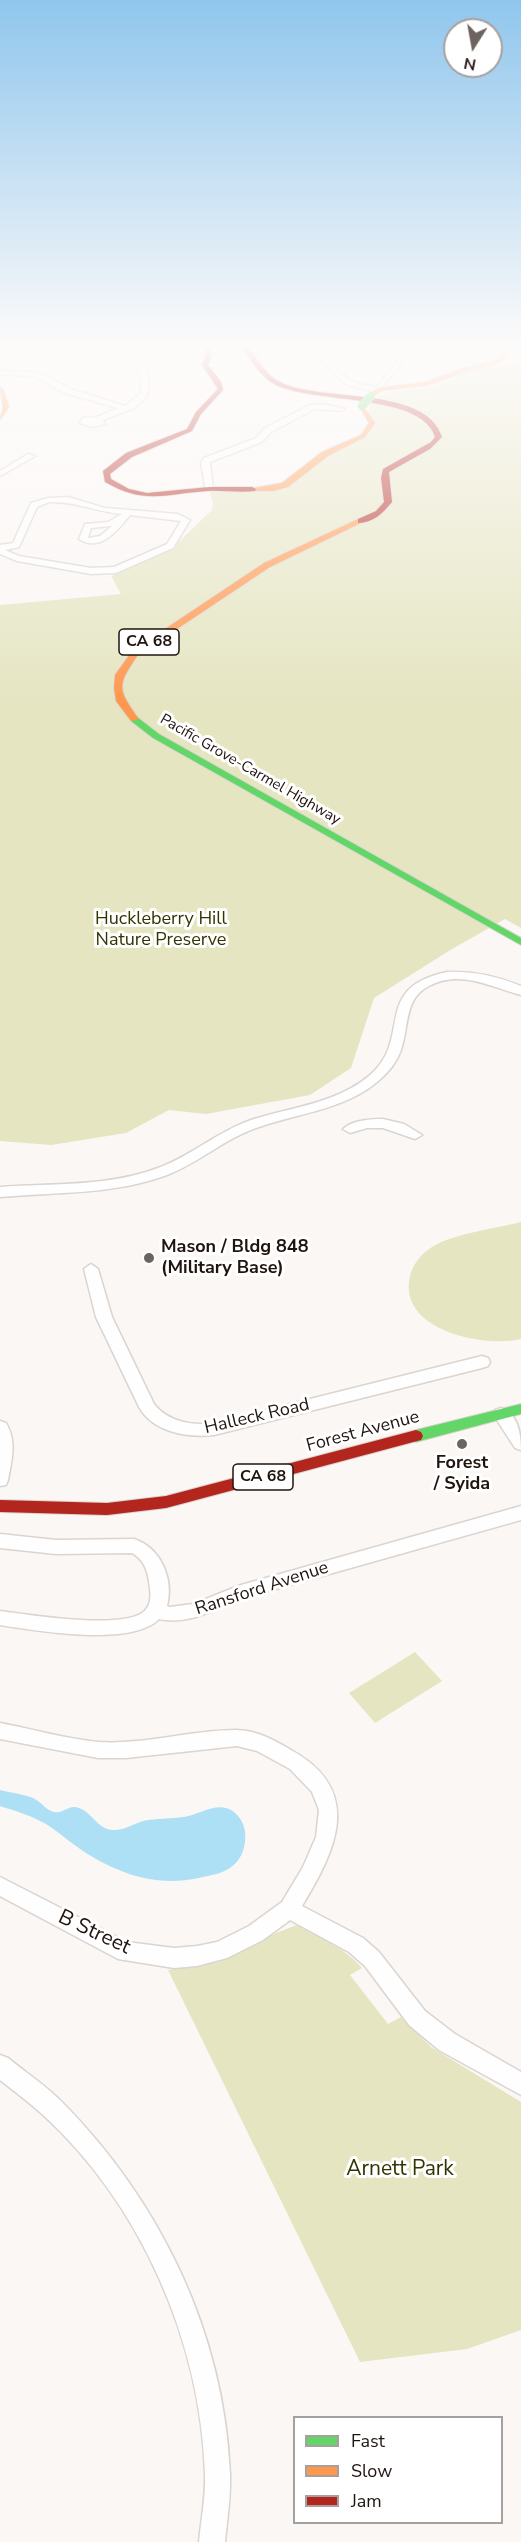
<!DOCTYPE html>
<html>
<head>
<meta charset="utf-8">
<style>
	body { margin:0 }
	#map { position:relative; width:521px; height:2542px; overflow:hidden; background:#fbf7f5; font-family:"Nunito Sans",sans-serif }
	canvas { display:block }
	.legend { position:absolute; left:293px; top:2416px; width:210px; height:108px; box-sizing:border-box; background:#fff; border:2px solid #a6a19f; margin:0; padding:8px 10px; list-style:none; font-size:18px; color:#20140f }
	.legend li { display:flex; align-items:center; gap:12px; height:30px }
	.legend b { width:30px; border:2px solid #a6a19f }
	.north { position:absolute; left:443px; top:18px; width:60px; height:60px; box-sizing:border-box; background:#fff; border:2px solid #a6a19f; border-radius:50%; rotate:191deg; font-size:16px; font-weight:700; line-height:24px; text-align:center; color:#20140f }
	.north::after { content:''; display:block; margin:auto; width:21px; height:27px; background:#6d6360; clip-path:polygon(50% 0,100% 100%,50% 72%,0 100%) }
</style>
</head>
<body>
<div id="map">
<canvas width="521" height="2542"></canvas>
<ul class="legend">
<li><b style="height:8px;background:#63d668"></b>Fast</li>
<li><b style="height:8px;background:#ff974d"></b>Slow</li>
<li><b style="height:8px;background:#b3261e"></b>Jam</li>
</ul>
<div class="north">N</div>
</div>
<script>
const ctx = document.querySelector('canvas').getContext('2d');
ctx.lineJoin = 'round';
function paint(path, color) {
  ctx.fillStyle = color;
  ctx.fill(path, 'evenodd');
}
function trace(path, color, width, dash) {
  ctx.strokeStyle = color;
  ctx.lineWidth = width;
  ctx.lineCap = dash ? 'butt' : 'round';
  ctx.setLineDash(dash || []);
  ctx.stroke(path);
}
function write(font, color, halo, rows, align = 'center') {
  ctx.font = font + ' "Nunito Sans",sans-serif';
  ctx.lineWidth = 6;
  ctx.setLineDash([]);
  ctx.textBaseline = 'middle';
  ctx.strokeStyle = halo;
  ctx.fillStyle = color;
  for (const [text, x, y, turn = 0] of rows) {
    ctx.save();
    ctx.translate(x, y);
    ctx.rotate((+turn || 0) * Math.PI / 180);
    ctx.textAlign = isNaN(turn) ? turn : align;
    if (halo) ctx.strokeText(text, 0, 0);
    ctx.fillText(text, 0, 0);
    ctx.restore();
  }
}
paint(new Path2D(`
	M508,348H521V928L505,919L452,949L374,998L351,1068L310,1095L206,1114L169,1110L126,1133L51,1145L0,1141V605L121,594L111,576L170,550L212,510L213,503L209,489L260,490L289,482L368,432L369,406L380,395L389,392L432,387L474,369L516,364L519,360Z
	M521,1222V1339C483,1348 397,1330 410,1276C413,1264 421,1254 432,1247C455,1233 494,1229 521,1222Z
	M415,1652L442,1681L375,1723L349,1693Z
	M297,1925C320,1938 345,1948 362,1968L350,1975L388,2024L401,2017L431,2047L521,2102V2330L467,2349L360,2362L168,1970L219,1962L276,1933Z`), '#e5e5c2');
paint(new Path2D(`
	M0,1790C11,1793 25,1794 35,1799C42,1803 46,1810 54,1812C64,1814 69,1804 79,1808C92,1812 97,1829 113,1830C122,1831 134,1824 143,1821C156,1818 171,1819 184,1817C203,1814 225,1795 241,1820C248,1831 246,1849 239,1859C229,1873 216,1874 199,1878C160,1886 126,1877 91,1856C75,1847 62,1834 46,1824C32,1816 16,1811 0,1806Z`), '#ade0f5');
const street = new Path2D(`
	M312,348L321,350C342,372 343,384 377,387L407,348H414L379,391C335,388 339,376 312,348Z
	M437,348H449L459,352L456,354Z
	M142,365L146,367L149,381L147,397L134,408L103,420L105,424L93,427L80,423L83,418L97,417L118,408L65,393L34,377L0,374V370L39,373L71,389L125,406L140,394L141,381L138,367Z
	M323,404L345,409L341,411L315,409L271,432L262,442L210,462L213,489L206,491L201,463L204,458L256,438L265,428L310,405Z
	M28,454L35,456L0,476V471Z
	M68,497L105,508L178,514L190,520L173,548L116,573L91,574L17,561L0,554V545L13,543L31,503L48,498ZM49,502C75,501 97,512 122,514L108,522L85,524L79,539C100,553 118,530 130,515L181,521L167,544L114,567L91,568L19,556L5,550L19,547L37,507ZM112,526L100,536L88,538L91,528Z
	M447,972C473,971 497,976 521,986V995C491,987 460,969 429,986C404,998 409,1027 401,1050C397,1062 387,1074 377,1082C343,1110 299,1113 259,1127C225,1138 199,1163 167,1175C113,1195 56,1192 0,1197V1187C52,1183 108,1187 158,1168C191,1156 217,1132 251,1120C291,1107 335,1104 369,1076C414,1039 370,988 447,972Z
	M383,1119L404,1124L422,1135L415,1139L383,1128H367L350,1133L343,1129C352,1120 371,1119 383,1119Z
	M91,1264L98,1269L112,1317L154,1404C168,1422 193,1426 214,1423L482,1356L488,1358L490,1362L488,1366L482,1368L214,1435C187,1438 153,1432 139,1407L96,1317L84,1269Z
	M501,1408C518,1413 521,1435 521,1450L515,1448L493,1414L495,1410Z
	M0,1421L6,1423C17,1442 12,1459 8,1480L6,1485L0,1486Z
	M521,1506V1520C431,1545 341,1571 251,1596C221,1605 193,1626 159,1619C132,1647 37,1631 0,1625V1611C30,1615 118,1629 142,1613C151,1607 151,1597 150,1588C148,1573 146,1561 132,1553L56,1554L0,1548V1534L56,1540L134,1539C161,1548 174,1579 167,1606L170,1607L193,1604L241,1585Z
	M0,1723C32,1729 66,1739 99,1742C145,1745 190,1730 236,1730C256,1730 274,1740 291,1750C364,1790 337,1849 302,1906L363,1938L379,1952L425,2011L455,2034L521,2072V2095L439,2050L409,2025L365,1966L349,1952L290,1920L263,1940L227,1958L197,1966L174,1968L118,1959L0,1896V1877L127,1942L174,1948L197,1946L217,1942L249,1926L282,1902L303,1867L316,1837L319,1810L312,1792L290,1769L257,1751L237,1746L126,1758H98L0,1739Z
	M0,2055L8,2058C25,2072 45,2085 61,2101C160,2201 224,2332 230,2474C231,2496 227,2520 225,2542H199C201,2520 206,2496 205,2474C201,2342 141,2204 42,2114C29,2102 14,2091 0,2080Z`);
const fast = new Path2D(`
	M131,717H137L159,734L521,938V945L153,738L131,721Z
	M521,1404V1414L416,1442L411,1440L409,1436L411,1432L416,1430Z`);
const slow = new Path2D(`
	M499,348H505L508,355L499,363L467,371L429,385L381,391L373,397L368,396L377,388L426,382L463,368L495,361L502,355Z
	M0,387L3,389L9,407L0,420L3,407Z
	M362,404L375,423L365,437L328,456L288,487L273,491H249L248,489L282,483L322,452L361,435L369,423L359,406Z
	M358,519L365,521L270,567L138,655C117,685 117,689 139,719L131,721L116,701L114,688L115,675L132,651L264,563Z`);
const jam = new Path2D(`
	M205,348H211L212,356L208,365L221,382L223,390L201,414L192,431L132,457L110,474L111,479L129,489L147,493L209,487H252L256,489L255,491C239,493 223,490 207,491C164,494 145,505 105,482L103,471L126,453L187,429L196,412L218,389L202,365L206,356Z
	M242,348H249C258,360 266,375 280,382C321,403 426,385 442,437L430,449L389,472L392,502C383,513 373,523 358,523V519L376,511L384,502L381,478L383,469L431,442L435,437C422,393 315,404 276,385C261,378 252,361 242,348Z
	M416,1430L421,1432L423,1436L421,1440L166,1508L107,1515L0,1512V1500L107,1503L166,1496Z`);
trace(street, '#dbd4cf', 3);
trace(fast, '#dbd4cf', 2);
trace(slow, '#dbd4cf', 2);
trace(jam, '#dbd4cf', 2);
paint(street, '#fefefe');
paint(fast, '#63d668');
paint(slow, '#ff974d');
paint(jam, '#b3261e');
const fastBridge = new Path2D(`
	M362,406L371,396`);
trace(fastBridge, '#dbd4cf', 9, []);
trace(fastBridge, '#63d668', 8);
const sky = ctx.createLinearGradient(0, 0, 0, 704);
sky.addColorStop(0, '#90c6ed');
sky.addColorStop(0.49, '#fdfbfa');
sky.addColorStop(1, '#fdfbfa00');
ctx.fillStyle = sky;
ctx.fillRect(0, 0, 521, 704);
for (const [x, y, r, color] of [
	[149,1258,6,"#6d6360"],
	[462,1444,6,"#6d6360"]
]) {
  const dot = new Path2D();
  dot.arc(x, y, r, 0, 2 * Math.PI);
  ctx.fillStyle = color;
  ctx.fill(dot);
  trace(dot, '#fff', 2);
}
write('15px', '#20140f', '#fff', [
	["Pacific Grove-Carmel Highway",250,770,30]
]);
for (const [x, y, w] of [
	[149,642,60],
	[263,1477,60]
]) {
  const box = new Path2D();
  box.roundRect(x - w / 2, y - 13, w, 26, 4.5);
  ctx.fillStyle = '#fff';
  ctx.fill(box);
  trace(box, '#20140f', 1.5);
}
write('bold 16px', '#20140f', null, [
	["CA 68",149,642],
	["CA 68",263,1477]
]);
write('18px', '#333400', '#fff', [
	["Huckleberry Hill",161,920],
	["Nature Preserve",161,941]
]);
write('bold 18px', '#20140f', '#fff', [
	["Mason / Bldg 848",161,1248],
	["(Military Base)",161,1269],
	["Forest",462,1464,"center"],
	["/ Syida",462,1485,"center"]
], 'left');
write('18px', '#20140f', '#fff', [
	["Halleck Road",257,1417,-13],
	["Forest Avenue",363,1432,-15],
	["Ransford Avenue",262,1589,-18]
]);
write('21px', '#20140f', '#fff', [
	["B Street",94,1933,25]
]);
write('21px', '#333400', '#fff', [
	["Arnett Park",400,2170]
]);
</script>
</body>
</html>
